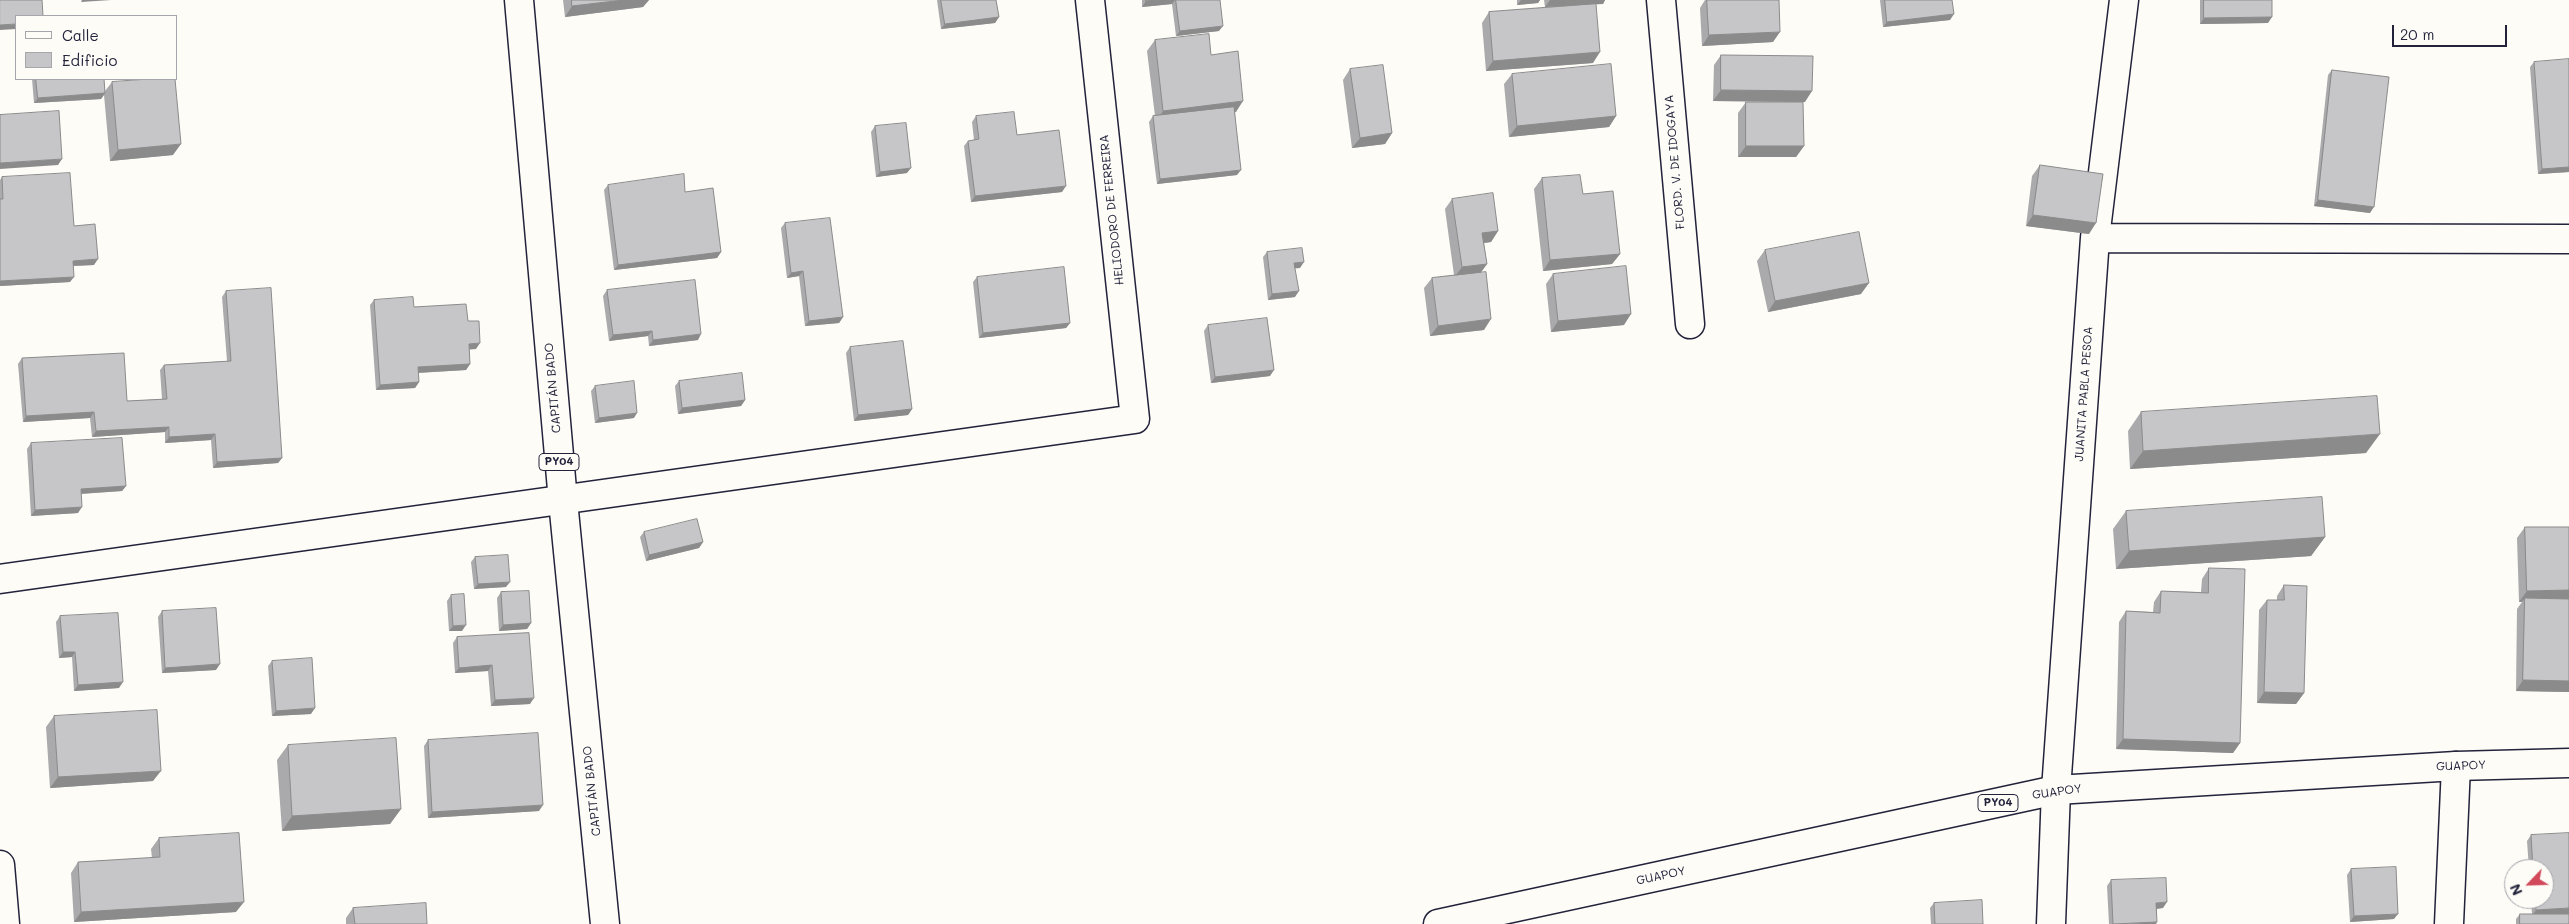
<!DOCTYPE html>
<html>
<head>
<meta charset="utf-8">
<style>
	body { margin:0 }
	#map { position:relative; width:2569px; height:924px; overflow:hidden; background:#fdfcf7; font-family:Mali,sans-serif }
	canvas { display:block }
	.legend { position:absolute; left:15px; top:15px; width:162px; height:65px; box-sizing:border-box; background:#fdfcf7; border:1px solid #a5a5ac; margin:0; padding:6px 9px; list-style:none; font-size:15px; color:#22223b }
	.legend li { display:flex; align-items:center; gap:10px; height:25px }
	.legend b { width:25px; border:1px solid #a5a5ac }
	.north { position:absolute; left:2504px; top:859px; width:50px; height:50px; box-sizing:border-box; background:#fdfcf7; border:1px solid #a5a5ac; border-radius:50%; rotate:246deg; font-size:14px; font-weight:700; line-height:20px; text-align:center; color:#22223b }
	.north::after { content:''; display:block; margin:auto; width:18px; height:22px; background:#d1495b; clip-path:polygon(50% 0,100% 100%,50% 72%,0 100%) }
	.scale { position:absolute; left:2392px; top:25px; width:115px; height:22px; box-sizing:border-box; border:2px solid #22223b; border-top:0; padding-left:6px; font-size:15px; line-height:18px; white-space:nowrap; color:#22223b; -webkit-text-stroke:4px #fdfcf7; paint-order:stroke }
</style>
</head>
<body>
<div id="map">
<canvas width="2569" height="924"></canvas>
<ul class="legend">
<li><b style="height:6px;background:#fdfcf7"></b>Calle</li>
<li><b style="height:14px;background:#c6c6c8"></b>Edificio</li>
</ul>
<div class="north">N</div>
<div class="scale">20 m</div>
</div>
<script>
const ctx = document.querySelector('canvas').getContext('2d');
ctx.lineJoin = 'round';
function trace(path, color, width, dash) {
  ctx.strokeStyle = color;
  ctx.lineWidth = width;
  ctx.lineCap = dash ? 'butt' : 'round';
  ctx.setLineDash(dash || []);
  ctx.stroke(path);
}
function paint(path, color) {
  ctx.fillStyle = color;
  ctx.fill(path, 'evenodd');
}
function write(font, color, halo, rows, align = 'center') {
  ctx.font = font + ' Mali,sans-serif';
  ctx.lineWidth = 5;
  ctx.setLineDash([]);
  ctx.textBaseline = 'middle';
  ctx.strokeStyle = halo;
  ctx.fillStyle = color;
  for (const [text, x, y, turn = 0] of rows) {
    ctx.save();
    ctx.translate(x, y);
    ctx.rotate((+turn || 0) * Math.PI / 180);
    ctx.textAlign = isNaN(turn) ? turn : align;
    if (halo) ctx.strokeText(text, 0, 0);
    ctx.fillText(text, 0, 0);
    ctx.restore();
  }
}
const minor = new Path2D(`
	M1661,0L1690,324
	M2095,238L2569,239
	M0,579L1135,419L1090,0
	M0,865L5,924
	M2051,924L2056,790L2095,238L2124,0
	M2449,924L2456,766`);
const primary = new Path2D(`
	M519,0L563,501L605,924
	M1438,924L2056,790L2456,766L2569,763`);
trace(minor, '#22223b', 31);
trace(primary, '#22223b', 31);
trace(minor, '#fdfcf7', 28);
trace(primary, '#fdfcf7', 28);
paint(new Path2D(`
	M563,0H649L643,7L565,17Z
	M937,0H996L999,17L995,23L941,29Z
	M1142,0H1220L1219,31L1176,36L1172,4L1142,7Z
	M1517,0H1540L1538,3L1517,5Z
	M1544,0H1605L1603,4H1596L1593,63L1486,71L1482,23L1489,12L1576,5L1545,7Z
	M1705,0H1779L1773,42L1702,46L1700,8Z
	M1880,0H1952L1950,20L1883,27Z
	M2200,0H2272L2268,23L2200,24Z
	M1155,40L1211,55L1236,112H1235L1237,175L1157,184L1149,122L1153,116H1155L1147,51Z
	M1721,55L1805,102L1713,101L1714,65Z
	M2534,62L2569,172L2538,174L2530,67Z
	M1350,69L1392,133L1385,144L1352,148L1343,80Z
	M2332,70L2370,213L2314,206L2328,75Z
	M1512,74L1616,116L1609,127L1509,137L1504,84Z
	M32,79H104L105,91L112,82L173,155L110,161L104,95L101,99L34,103Z
	M1746,102L1804,146L1796,157H1738V113Z
	M976,116L1017,135L1062,192L971,202L964,146L968,141L974,140L972,122Z
	M875,126L907,173L876,177L871,132Z
	M2040,165L2089,234L2026,226L2032,176Z
	M2,177L74,226L94,265L73,266L70,282L0,286V180Z
	M1542,178L1583,194L1620,254L1612,264L1543,271L1534,189Z
	M608,185L685,192L721,252L717,258L614,270L604,190Z
	M1452,199L1498,231L1491,242L1484,243L1487,264L1481,272L1484,330L1430,336L1424,288L1432,278L1454,275L1445,209Z
	M785,223L843,317L839,323L805,326L799,276L787,278L781,228Z
	M1765,250L1861,294L1768,312L1757,261Z
	M1267,252L1300,268H1295V297L1268,300L1263,257Z
	M1553,274L1624,325L1551,332L1546,284Z
	M977,277L1070,323L1066,328L979,338L973,282Z
	M607,290L698,340L649,346L648,336L609,341L603,296Z
	M226,291L282,458L278,463L213,468L211,440L165,443V432L92,437L90,418L23,422L18,364L22,358L127,401L162,399L160,370L164,365L227,361L222,297Z
	M374,300L468,321L476,349H469L470,364L466,370L418,373L419,382L415,388L376,390L370,305Z
	M1208,325L1270,376L1211,383L1204,331Z
	M850,347L912,409L908,415L854,421L846,353Z
	M679,381L745,400L741,406L678,414L675,386Z
	M595,386L634,418L595,423L591,391Z
	M2141,412L2366,453L2130,469L2128,431Z
	M31,443L126,486L122,491L81,494L78,513L31,516L27,449Z
	M2126,511L2325,537L2311,556L2116,569L2113,529Z
	M2525,527H2569V692L2516,691L2517,609L2522,602H2519L2517,538Z
	M644,532L703,542L699,548L646,561L640,537Z
	M475,557L506,587L474,589L471,562Z
	M2209,568L2240,743L2233,753L2116,749L2119,622L2126,611L2153,612L2154,602L2161,591L2201,592L2202,579Z
	M2284,585L2304,693L2296,704L2257,703L2259,610L2267,600H2277V596Z
	M501,592L531,623L527,629L499,631L497,598Z
	M451,595L462,631H449L447,601Z
	M162,611L216,670L162,673L158,617Z
	M60,616L119,688L74,691L72,657L59,658L56,622Z
	M529,633L530,704L491,706L488,671L455,673L453,643L457,637Z
	M272,661L311,714L272,716L268,666Z
	M54,716L153,781L50,788L46,727Z
	M428,740L539,811L428,818L424,746Z
	M288,745L401,809L390,824L282,831L277,760Z
	M2531,835L2569,924H2516V919L2520,914H2532L2531,899H2544V869H2529L2527,841Z
	M159,838L236,912L74,922L71,873L78,862L152,858L151,849Z
	M2351,869L2394,919L2350,922L2347,875Z
	M2111,880L2163,908L2157,909L2156,924H2109L2107,886Z
	M1934,903L1983,924H1931L1930,908Z
	M353,908L427,924H346V918Z`), '#aaaaac');
paint(new Path2D(`
	M82,0H111L81,2Z
	M624,0H649L643,7L565,17L572,6Z
	M1159,0H1175L1172,4L1142,7L1146,1Z
	M1521,0H1540L1538,3L1517,5Z
	M1550,0H1605L1603,4L1545,7Z
	M1954,14L1950,20L1883,27L1887,22Z
	M999,17L995,23L941,29L945,24Z
	M2272,17L2268,23L2200,24L2204,18Z
	M16,24V29L0,30V25Z
	M1223,26L1219,31L1176,36L1180,31Z
	M1780,32L1773,42L1702,46L1709,35Z
	M1600,52L1593,63L1486,71L1493,61Z
	M1721,90L1812,91L1805,102L1713,101Z
	M105,93L101,99L34,103L38,98Z
	M1243,101L1236,112L1156,122L1163,111Z
	M1616,116L1609,127L1509,137L1517,126Z
	M1392,133L1385,144L1352,148L1360,138Z
	M181,144L173,155L110,161L118,150Z
	M1746,146H1804L1796,157H1738Z
	M62,159L58,165L0,169V163Z
	M2569,167V172L2538,174L2542,169Z
	M911,168L907,173L876,177L880,172Z
	M1241,170L1237,175L1157,184L1160,179Z
	M1066,186L1062,192L971,202L975,196Z
	M2318,200L2374,207L2370,213L2314,206Z
	M2033,215L2096,223L2089,234L2026,226Z
	M1498,231L1491,242L1475,244L1482,233Z
	M721,252L717,258L614,270L618,265Z
	M1620,254L1612,264L1543,271L1550,260Z
	M98,259L94,265L69,266L73,261Z
	M1304,262L1300,268L1290,269L1294,263Z
	M1487,264L1479,275L1454,278L1462,267Z
	M803,271L799,276L787,278L791,273Z
	M74,277L70,282L0,286V281Z
	M1869,283L1861,294L1768,312L1775,301Z
	M1299,291L1295,297L1268,300L1272,294Z
	M1631,314L1624,325L1551,332L1558,321Z
	M843,317L839,323L805,326L809,321Z
	M1491,319L1484,330L1430,336L1438,326Z
	M1070,323L1066,328L979,338L983,333Z
	M652,331L648,336L609,341L613,335Z
	M701,334L698,340L649,346L653,340Z
	M480,343L476,349L465,350L469,344Z
	M470,364L466,370L414,373L418,367Z
	M1274,370L1270,376L1211,383L1215,377Z
	M419,382L415,388L376,390L380,385Z
	M745,400L741,406L678,414L682,408Z
	M912,409L908,415L854,421L858,415Z
	M94,412L90,418L23,422L26,416Z
	M637,413L634,418L595,423L599,418Z
	M169,427L165,432L92,437L96,431Z
	M215,434L211,440L165,443L169,437Z
	M2380,434L2366,453L2130,469L2143,451Z
	M282,458L278,463L213,468L217,462Z
	M126,486L122,491L77,494L81,489Z
	M82,507L78,513L31,516L35,510Z
	M2325,537L2311,556L2116,569L2129,551Z
	M703,542L699,548L646,561L649,555Z
	M510,582L506,587L474,589L478,584Z
	M2569,590V600L2525,598L2522,602H2519L2527,591Z
	M531,623L527,629L499,631L503,625Z
	M466,625L462,631H449L453,626Z
	M63,652H75L72,657L59,658Z
	M220,664L216,670L162,673L165,668Z
	M492,665L488,671L455,673L459,668Z
	M2523,680L2569,681V692L2516,691Z
	M123,682L119,688L74,691L78,685Z
	M2264,692L2304,693L2296,704L2257,703Z
	M534,698L530,704L491,706L495,700Z
	M315,708L311,714L272,716L276,711Z
	M2123,739L2240,743L2233,753L2116,749Z
	M161,771L153,781L50,788L58,777Z
	M543,805L539,811L428,818L432,812Z
	M401,809L390,824L282,831L292,816Z
	M244,902L236,912L74,922L81,912Z
	M2167,902L2163,908L2152,909L2156,903Z
	M2569,908V914L2532,916L2536,910Z
	M2398,914L2394,919L2350,922L2354,916Z
	M2157,922L2156,924H2126Z`), '#8b8b8c');
const building = new Path2D(`
	M0,0H42L43,16H16V24L0,25Z
	M572,0H624L572,6Z
	M941,0H996L999,17L945,24Z
	M1146,0H1159L1146,1Z
	M1176,0H1220L1223,26L1180,31Z
	M1707,0H1779L1780,32L1709,35Z
	M1885,0H1952L1954,14L1887,22Z
	M2204,0H2272V17L2204,18Z
	M1596,4L1600,52L1493,61L1489,12Z
	M1209,34L1211,55L1238,51L1243,101L1163,111L1155,40Z
	M1721,55L1813,56L1812,91L1721,90Z
	M2569,59V167L2542,169L2534,62Z
	M1611,64L1616,116L1517,126L1512,74Z
	M1383,65L1392,133L1360,138L1350,69Z
	M2332,70L2389,77L2374,207L2318,200Z
	M36,79H104L105,93L38,98Z
	M149,79H175L181,144L118,150L112,82Z
	M1746,102H1803L1804,146H1746Z
	M1234,107L1241,170L1160,179L1153,116Z
	M59,111L62,159L0,163V115Z
	M1014,112L1017,135L1059,130L1066,186L975,196L968,141L979,139L976,116Z
	M906,123L911,168L880,172L875,126Z
	M2040,165L2103,174L2096,223L2033,215Z
	M70,173L74,226L95,224L98,259L73,261L74,277L0,281V199H3L2,177Z
	M684,174L685,192L713,188L721,252L618,265L608,185Z
	M1580,175L1583,194L1613,191L1620,254L1550,260L1542,178Z
	M1493,193L1498,231L1482,233L1487,264L1462,267L1452,199Z
	M830,218L843,317L809,321L803,271L791,273L785,223Z
	M1859,232L1869,283L1775,301L1765,250Z
	M1302,248L1304,262L1294,263L1299,291L1272,294L1267,252Z
	M1626,266L1631,314L1558,321L1553,274Z
	M1064,267L1070,323L983,333L977,277Z
	M1486,272L1491,319L1438,326L1432,278Z
	M695,280L701,334L653,340L652,331L613,335L607,290Z
	M271,288L282,458L217,462L215,434L169,437V427L96,431L94,412L26,416L22,358L124,353L127,401L167,399L164,365L231,361L226,291Z
	M413,297L414,307L466,304L468,321H479L480,343L469,344L470,364L418,367L419,382L380,385L374,300Z
	M1267,318L1274,370L1215,377L1208,325Z
	M903,341L912,409L858,415L850,347Z
	M742,373L745,400L682,408L679,381Z
	M634,381L637,413L599,418L595,386Z
	M2377,396L2380,434L2143,451L2141,412Z
	M122,438L126,486L81,489L82,507L35,510L31,443Z
	M2322,497L2325,537L2129,551L2126,511Z
	M697,519L703,542L649,555L644,532Z
	M2525,527H2569V590L2527,591Z
	M508,555L510,582L478,584L475,557Z
	M2209,568L2245,569L2240,743L2123,739L2126,611L2160,613L2161,591L2208,593Z
	M2284,585L2307,586L2304,693L2264,692L2267,600H2284Z
	M529,591L531,623L503,625L501,592Z
	M464,594L466,625L453,626L451,595Z
	M2525,598L2569,599V681L2523,680Z
	M216,608L220,664L165,668L162,611Z
	M118,613L123,682L78,685L75,652H63L60,616Z
	M529,633L534,698L495,700L492,665L459,668L457,637Z
	M312,658L315,708L276,711L272,661Z
	M157,710L161,771L58,777L54,716Z
	M538,733L543,805L432,812L428,740Z
	M396,738L401,809L292,816L288,745Z
	M239,833L244,902L81,912L78,862L160,857L159,838Z
	M2569,833V908L2536,910L2535,899H2544V869H2533L2531,835Z
	M2396,867L2398,914L2354,916L2351,869Z
	M2166,878L2167,902L2156,903L2157,922L2113,924L2111,880Z
	M1982,900L1983,924H1935L1934,903Z
	M426,903L427,924H355L353,908Z
	M2520,914H2569V924H2520Z`);
paint(building, '#c6c6c8');
trace(building, '#8b8b8c', 1);
for (const [x, y, w] of [
	[559,462,40],
	[1998,803,40]
]) {
  const box = new Path2D();
  box.roundRect(x - w / 2, y - 8.5, w, 17, 4);
  ctx.fillStyle = '#fdfcf7';
  ctx.fill(box);
  trace(box, '#22223b', 1);
}
write('bold 11px', '#22223b', null, [
	["PY04",559,462],
	["PY04",1998,803]
]);
write('12px', '#22223b', '#fdfcf7', [
	["FLORD. V. DE IDOGAYA",1675,162,-95],
	["HELIODORO DE FERREIRA",1112,210,-96],
	["CAPITÁN BADO",553,388,-95],
	["JUANITA PABLA PESOA",2084,394,-86],
	["GUAPOY",2461,766,-2],
	["CAPITÁN BADO",592,791,-96],
	["GUAPOY",2057,792,-8],
	["GUAPOY",1661,876,-12]
]);
</script>
</body>
</html>
